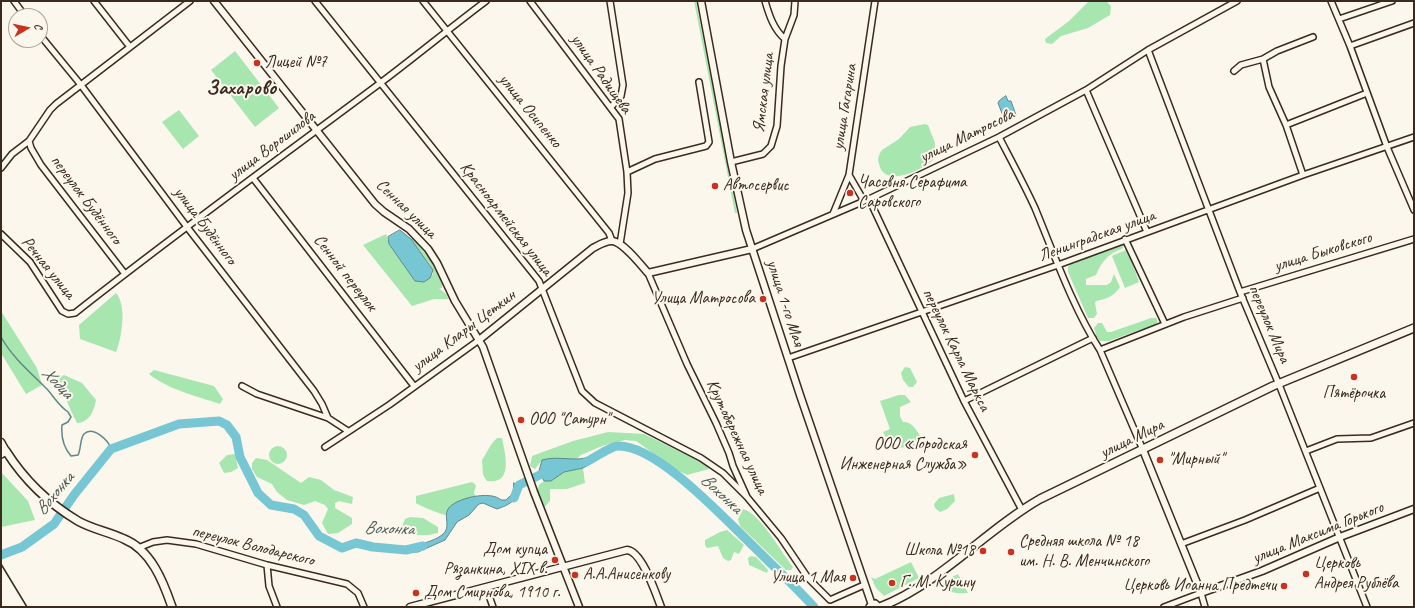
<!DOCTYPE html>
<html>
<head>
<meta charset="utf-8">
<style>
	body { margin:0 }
	#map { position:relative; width:1415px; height:608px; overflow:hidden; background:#fbf7ec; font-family:Caveat,sans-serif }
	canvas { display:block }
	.frame { position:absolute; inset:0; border:2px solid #3b2a1e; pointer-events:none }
	.north { position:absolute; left:8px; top:8px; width:40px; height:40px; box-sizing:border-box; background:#fbf7ec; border:1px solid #aea59a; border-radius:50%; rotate:81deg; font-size:11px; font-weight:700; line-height:16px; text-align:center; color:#3b2a1e }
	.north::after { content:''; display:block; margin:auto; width:14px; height:18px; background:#c8321e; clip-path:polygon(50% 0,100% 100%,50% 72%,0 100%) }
</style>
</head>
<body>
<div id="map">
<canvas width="1415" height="608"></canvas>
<div class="frame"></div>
<div class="north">С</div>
</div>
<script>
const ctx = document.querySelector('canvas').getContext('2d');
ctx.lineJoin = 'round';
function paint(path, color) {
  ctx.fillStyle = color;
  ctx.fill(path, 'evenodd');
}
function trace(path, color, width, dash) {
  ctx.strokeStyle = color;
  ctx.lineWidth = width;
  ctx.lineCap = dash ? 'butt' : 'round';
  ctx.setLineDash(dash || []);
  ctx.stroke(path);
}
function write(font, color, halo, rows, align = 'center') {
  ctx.font = font + ' Caveat,sans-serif';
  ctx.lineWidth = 4;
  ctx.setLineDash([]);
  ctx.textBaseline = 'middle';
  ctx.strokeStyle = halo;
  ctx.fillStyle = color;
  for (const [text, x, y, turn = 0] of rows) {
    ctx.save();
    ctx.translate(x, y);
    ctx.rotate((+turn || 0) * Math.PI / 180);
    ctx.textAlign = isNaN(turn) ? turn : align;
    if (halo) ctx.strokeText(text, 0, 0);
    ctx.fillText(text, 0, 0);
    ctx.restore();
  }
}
paint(new Path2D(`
	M694,1H696L737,213H735Z
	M1089,1H1106L1111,6L1110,15L1088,28L1061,36L1052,44L1046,43L1045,39L1069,21Z
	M235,51L279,108L255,127L211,70Z
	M179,110L199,136L183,149L162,122Z
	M925,124L928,125L935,143L934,159C923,170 884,189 879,164C877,159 879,154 882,150L899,139L910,127Z
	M386,234L389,244L415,281L424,282L433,274L431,266L411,239L413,238L431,261L442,284V288H439L447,295L448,299H434L412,306L363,245Z
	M1120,244L1124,245L1122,249C1109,252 1101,263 1096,275L1086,279V285H1107L1111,282L1114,274L1120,287C1114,296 1107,299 1096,301L1095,303L1097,314L1094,318H1088L1068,272V267L1071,263Z
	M1126,250L1128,251L1139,282L1125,288L1112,256Z
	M116,293C127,305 122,338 116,352L80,339L79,325Z
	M1,311L37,368L42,385L26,394L1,353Z
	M1151,318H1156L1158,321L1156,324L1109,341H1100L1097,337L1094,328L1098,323H1102L1107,332H1111Z
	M905,367L910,368L917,382L913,387H909L903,380L901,373Z
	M154,370L214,386L223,399L220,404C197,396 169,390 149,374Z
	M64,375L82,383L96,400C94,411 90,422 77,423C70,409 63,394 59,378Z
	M899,395H905L911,402L900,407V416L903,422C913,422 916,430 921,437L919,445L892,449L883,432L890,429L880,401Z
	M608,432L644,434L707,465L709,469L687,475L675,469L636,441L625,440L602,446L581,455L575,460H542L535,469L530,466L532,456L573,441Z
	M497,438H502C505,454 514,485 487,481L483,475L482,460C487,453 490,444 497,438Z
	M269 455a9 9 0 1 1 18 0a9 9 0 1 1-18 0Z
	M235,454L238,468L231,472L224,473L219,463L227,455Z
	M256,458L267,460L301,483L309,477L321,480L334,490L353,497L352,504L339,501L335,503V508L352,518V524L338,533L328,534L322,523L328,509L325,505L315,501L304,505L287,500L277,492L272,484L257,477L252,469V463Z
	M583,468L585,483L567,489H550V501L542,510L536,494L539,485L544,481H551L564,472Z
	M1,472L28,501L35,520L1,527Z
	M472,482L476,485L474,493L476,497C465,500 450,501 446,515C442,515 418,505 416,503V496Z
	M954,494L955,501L947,509L940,512L935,508L934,504L939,498Z
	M743,509C760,513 781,552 793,567L791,570H786L740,526L738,519Z
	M410,517L423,518L438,527V533L428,535H408L402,527L405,519Z
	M727,530L744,545L739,554L734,552L731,560L728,561L723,558L718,546L707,548L705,545V540L720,532Z
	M751,556L756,557L768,570L767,573L749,565L748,558Z
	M911,562L919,578L884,596L876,588L871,577L875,579Z
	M958,574L968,593C959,594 948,593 942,586L946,580Z`), '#a7e6ae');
const water = new Path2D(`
	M1006,96L1008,101H1011L1016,115L1008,122L1005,121L998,103L999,101Z
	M400,230L411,239L433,270L430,278L424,282L415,281L389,244L388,237Z
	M593,456L597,457V460L583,468L564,472L551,481H544L539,471L542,460C559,455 575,463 593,456Z
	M514,483L518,486C519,500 509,505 497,509L483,503L479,504L469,515L457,522L445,540L418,552H412L411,549C420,543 433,542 442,535C452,527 443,518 448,509C455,498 491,490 501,500H506L513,493Z`);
paint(water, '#77c6d4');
trace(water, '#5f888b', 1);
trace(new Path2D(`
	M1,337C12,357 31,373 47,389C54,397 59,406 68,412L71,417L68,422L62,425C61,436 64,448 71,456L78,455C81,450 80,438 84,434C93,425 109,441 111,449`), '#5f888b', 1.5);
trace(new Path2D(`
	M586,462C593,459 611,446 618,446C656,445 720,514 747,540C769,562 792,583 814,607
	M514,498L519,485L550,470
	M1,555L22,547L54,524L74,495L111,449L179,424L219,421L227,425L236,437L240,457L258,493L271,505L294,509L304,515L319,536L342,548L356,543L373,547L406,550L423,546`), '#77c6d4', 9);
const minor = new Path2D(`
	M14,1L25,16
	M94,1L130,47
	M315,1L539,281L582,391L595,403L701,458L723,473L747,497
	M423,1L609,233L612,241
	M530,1L619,119L627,172L628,193L620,244
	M610,1L623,85L621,96L611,107
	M765,1C769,15 774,30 785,39
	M1331,1L1350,46L1387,147L1414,210
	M1339,19L1392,1
	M40,35L81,85L187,227L314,391L322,404L328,418L348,431
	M1350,46L1414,23
	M1148,50L1240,292L1280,387L1367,607
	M1263,59L1269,87L1286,125L1303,175
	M1234,71L1241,65L1263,59L1277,51L1313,37
	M1086,90L1147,232
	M1286,125L1367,93
	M999,137C1011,160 1024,184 1035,208C1054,254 1073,308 1100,350L1143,450
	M29,141L31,148L41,165L125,274
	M731,162L763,154L771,146L777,126L781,66L785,39L794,15L795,1
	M1,168L12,154L29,141L50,110L56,104L190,1
	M627,172L655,159L706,146L709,142L699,82
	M849,175L864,201
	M253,178L414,386
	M869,199L964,401L1022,510
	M833,214L849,175L875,1
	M1,234L30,262L62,311L68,314L75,313C175,234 277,160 379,84C415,57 450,28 486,1
	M1125,239L1165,324
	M752,249L869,199L999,137L1086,90L1148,50L1237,1
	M648,273L687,364L716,423L729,453L733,466L747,497L781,538L808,578L830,600L864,585
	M1240,292L1414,239
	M1100,350L1184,317L1243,298
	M788,358L1058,265L1303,175L1414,137
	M242,386L257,394L328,418
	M964,401L1093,338
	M325,447L389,405L479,340
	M1306,451L1337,439L1371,438L1414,423
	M1181,544L1245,520L1320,488
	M138,548L153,542L167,540L196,544L267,565L347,584L358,593L364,607
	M267,565L269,586L277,607
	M486,587L493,607
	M1164,607L1201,593L1205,607`);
const tertiary = new Path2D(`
	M214,1L375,204L384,212L409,229L428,249L437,263L455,301L483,347L534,492L579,607
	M701,1L731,162L746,230L800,395L872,605
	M479,340L593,248C599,245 606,240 613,241C624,243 640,264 648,273L752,249
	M1,442L6,451
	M1143,450L1201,593L1262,571L1340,537L1414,509
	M410,607L627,550C642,551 656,594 661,607`);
const secondary = new Path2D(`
	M1,454L6,451C25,481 48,503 78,521C92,529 109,532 124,539C151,550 163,581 172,607
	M870,607L875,604L878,607
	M880,607C941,583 984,531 1040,499L1273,386L1414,328`);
trace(minor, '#3b2a1e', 8);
trace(tertiary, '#3b2a1e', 9);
trace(secondary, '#3b2a1e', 10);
trace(minor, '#fbf7ec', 5);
trace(tertiary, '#fbf7ec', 6);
trace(secondary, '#fbf7ec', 7);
trace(new Path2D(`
	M1,564L27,607`), '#3b2a1e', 1.5);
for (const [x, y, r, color] of [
	[257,63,4,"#c8321e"],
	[715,186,4,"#c8321e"],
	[850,193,4,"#c8321e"],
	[763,299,4,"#c8321e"],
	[1354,377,4,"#c8321e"],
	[521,420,4,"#c8321e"],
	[975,455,4,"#c8321e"],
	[1160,460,4,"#c8321e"],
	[983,551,4,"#c8321e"],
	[1011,552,4,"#c8321e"],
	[555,560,4,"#c8321e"],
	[1306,574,4,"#c8321e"],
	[575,575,4,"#c8321e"],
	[853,578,4,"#c8321e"],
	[892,583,4,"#c8321e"],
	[1284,586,4,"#c8321e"],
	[416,593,4,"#c8321e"]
]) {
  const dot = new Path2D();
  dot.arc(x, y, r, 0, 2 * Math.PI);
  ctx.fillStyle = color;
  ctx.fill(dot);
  trace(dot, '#fbf7ec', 1.5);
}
write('17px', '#3b2a1e', '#fbf7ec', [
	["Лицей №7",265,63],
	["Часовня Серафима",858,183],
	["Саровского",858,203],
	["Автосервис",723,186],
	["Улица Матросова",755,299,"right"],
	["Пятёрочка",1354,394,"center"],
	["ООО \"Сатурн\"",529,420],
	["ООО «Городская",967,445,"right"],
	["Инженерная Служба»",967,465,"right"],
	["\"Мирный\"",1168,460],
	["Средняя школа № 18",1019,542],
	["им. Н. В. Менчинского",1019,562],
	["Дом купца",547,550,"right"],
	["Рязанкина, XIX в.",547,570,"right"],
	["Школа №18",975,551,"right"],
	["Церковь",1314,564],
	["Андрея Рублёва",1314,584],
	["А.А.Анисенкову",583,575],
	["Улица 1 Мая",845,578,"right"],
	["Г. М. Курину",900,583],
	["Церковь Иоанна Предтечи",1276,586,"right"],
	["Дом Смирнова, 1910 г.",424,593]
], 'left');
write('17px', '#3b2a1e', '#fbf7ec', [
	["улица Радищева",601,74,55],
	["Ямская улица",764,93,-83],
	["улица Гагарина",845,107,-81],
	["улица Осипенко",530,111,51],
	["улица Матросова",967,136,-26],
	["улица Ворошилова",272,146,-37],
	["переулок Будённого",86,200,53],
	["Сенная улица",406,209,44],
	["Красноармейская улица",506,219,52],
	["улица Будённого",205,226,53],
	["Ленинградская улица",1097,236,-20],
	["улица Быковского",1323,252,-17],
	["Речная улица",48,268,51],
	["Сенной переулок",345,273,52],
	["улица 1-го Мая",785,303,72],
	["переулок Мира",1269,324,67],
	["улица Клары Цеткин",464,331,-37],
	["переулок Карла Маркса",956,350,64],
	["Крутобережная улица",737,437,65],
	["улица Мира",1132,439,-26],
	["улица Максима Горького",1318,533,-22],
	["переулок Володарского",253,546,14]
]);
write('italic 18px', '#4d5955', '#fbf7ec', [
	["Ходца",57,383,46],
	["Вохонка",55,494,-50],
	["Вохонка",721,494,43],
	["Вохонка",389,529,2]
]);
write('bold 21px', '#3b2a1e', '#fbf7ec', [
	["Захарово",241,88]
]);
</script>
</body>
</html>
